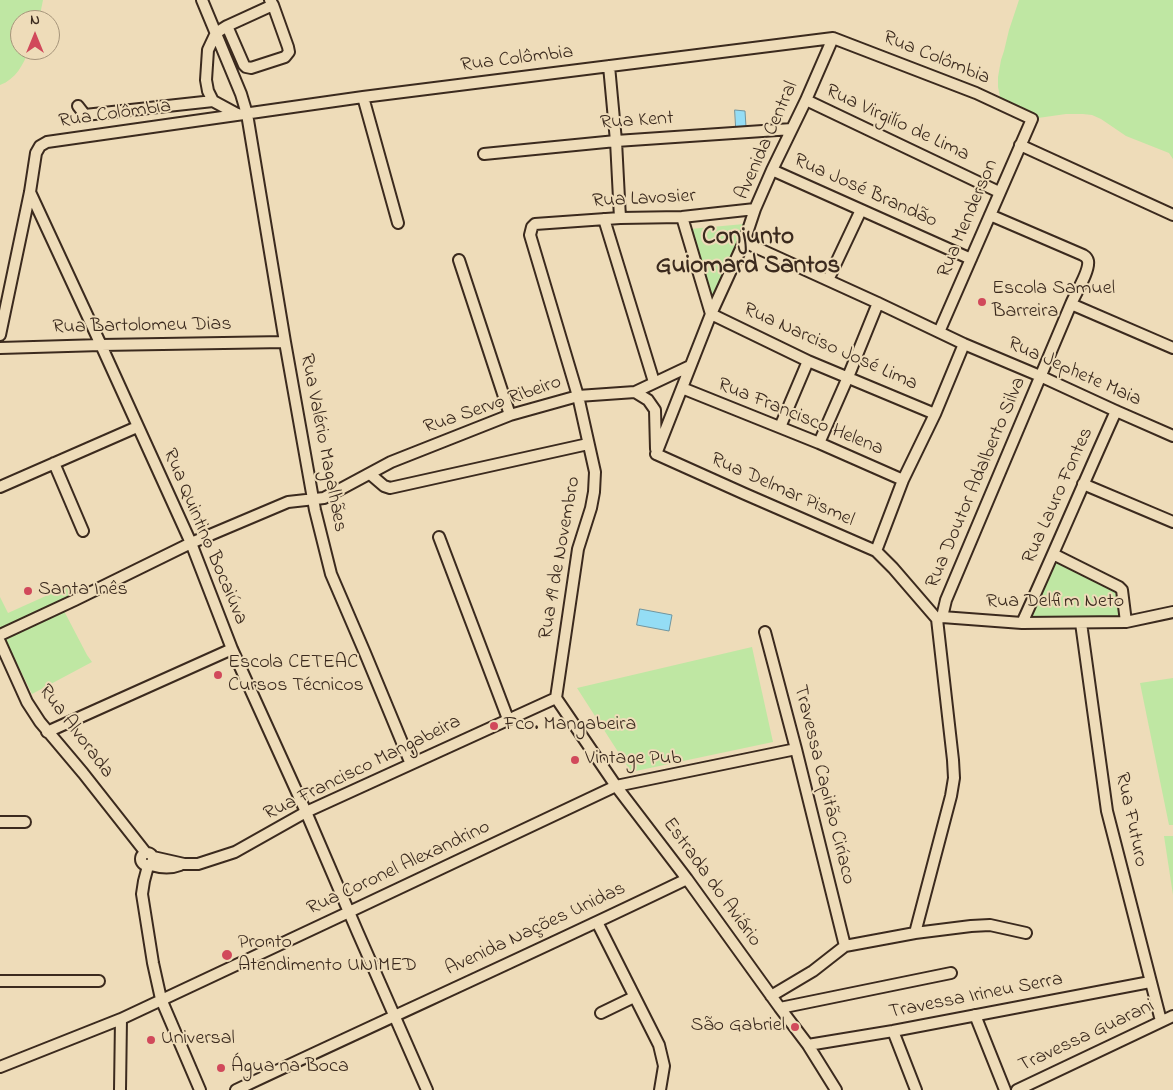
<!DOCTYPE html>
<html>
<head>
<meta charset="utf-8">
<style>
	body { margin:0 }
	#map { position:relative; width:1173px; height:1090px; overflow:hidden; background:#eedcb9; font-family:"Indie Flower",sans-serif }
	canvas { display:block }
	.north { position:absolute; left:10px; top:10px; width:50px; height:50px; box-sizing:border-box; background:#eedcb9; border:1px solid #a6957b; border-radius:50%; rotate:0deg; font-size:14px; font-weight:700; line-height:20px; text-align:center; color:#3b2a1e }
	.north::after { content:''; display:block; margin:auto; width:18px; height:22px; background:#d1495b; clip-path:polygon(50% 0,100% 100%,50% 72%,0 100%) }
</style>
</head>
<body>
<div id="map">
<canvas width="1173" height="1090"></canvas>
<div class="north">N</div>
</div>
<script>
const ctx = document.querySelector('canvas').getContext('2d');
ctx.lineJoin = 'round';
function paint(path, color) {
  ctx.fillStyle = color;
  ctx.fill(path, 'evenodd');
}
function trace(path, color, width, dash) {
  ctx.strokeStyle = color;
  ctx.lineWidth = width;
  ctx.lineCap = dash ? 'butt' : 'round';
  ctx.setLineDash(dash || []);
  ctx.stroke(path);
}
function write(font, color, halo, rows, align = 'center') {
  ctx.font = font + ' "Indie Flower",sans-serif';
  ctx.lineWidth = 4;
  ctx.setLineDash([]);
  ctx.textBaseline = 'middle';
  ctx.strokeStyle = halo;
  ctx.fillStyle = color;
  for (const [text, x, y, turn = 0] of rows) {
    ctx.save();
    ctx.translate(x, y);
    ctx.rotate((+turn || 0) * Math.PI / 180);
    ctx.textAlign = isNaN(turn) ? turn : align;
    if (halo) ctx.strokeText(text, 0, 0);
    ctx.fillText(text, 0, 0);
    ctx.restore();
  }
}
paint(new Path2D(`
	M0,0H43L39,20H20V50H29C23,65 16,79 0,85Z
	M1019,0H1173V159L1169,153L1126,136L1101,119L1092,115L1083,114H1066L1038,118H1029L1005,104L1000,97L998,87V77L1001,60L1004,51L1009,30Z
	M744,224L713,297L690,229Z
	M1056,560L1106,584L1115,591L1120,618L1029,620Z
	M68,586L75,600L63,609L87,655L92,662L32,694L0,629V597L8,613Z
	M752,647L773,742L631,772L577,688Z
	M1173,678V825H1169L1140,683Z
	M1164,836H1173V895Z`), '#bfe7a3');
const water = new Path2D(`
	M735,110L745,111L746,127H736Z
	M640,609L672,615L669,631L637,625Z`);
paint(water, '#94ddf5');
trace(water, '#70959f', 1);
const minor = new Path2D(`
	M202,0L241,94L247,114L285,342L315,510L331,574L365,653L411,764
	M227,26L244,65L246,67L251,68L285,57L289,52L288,47L273,5
	M609,66L616,141L620,218
	M363,97L398,223
	M806,100L999,192
	M78,106L85,115L213,101
	M237,114L213,101L208,91L206,80L208,50L216,33L227,26L273,5L270,0
	M1020,145L1173,215
	M484,154L616,141L792,129
	M772,170L971,259
	M30,192L101,345L191,543L232,649L306,812L358,933L427,1090
	M682,217L711,314L808,361L935,414
	M604,219L654,382
	M744,242L878,303L964,344L1040,376L1116,411L1173,436
	M459,260L510,415
	M828,280L861,210
	M1071,304L1173,348
	M0,335L30,192L36,153L40,146L47,142L363,97L833,38L976,93L1032,119L939,332
	M0,348L101,345L285,342
	M682,388L819,443L903,480
	M635,392L648,400L655,410L656,449
	M780,427L808,361
	M819,443L848,377L878,303
	M656,454L711,314L744,242L755,209L772,170L806,100L833,38
	M656,454L745,494L876,551L893,568L937,619
	M54,463L83,531
	M370,474L384,486L390,488L588,444
	M1083,484L1173,522
	M0,487L137,427
	M439,537L508,719
	M876,551L903,480L935,414L964,344
	M1053,554L1119,587L1122,590L1126,622
	M942,617L946,600L1071,304C1075,294 1090,271 1088,261C1087,257 1086,257 1083,255L990,215
	M938,619L942,617L1022,623L1126,622L1173,612
	M1022,623C1054,553 1084,482 1116,411
	M1081,623L1107,811L1161,1021
	M765,632L796,749L845,946
	M0,635L75,600L191,543L288,502L324,498L391,462L510,415L578,396L635,392L690,366
	M0,642L27,702L40,722L83,773L146,853
	M556,698L578,549L591,508L594,492L595,472L578,396L530,235L532,227L535,224L620,218L682,217L755,209
	M556,698L616,786L687,879L780,1008L808,1045L836,1090
	M47,732L232,649
	M0,822H25
	M141 859a6 6 0 1 1 12 0a6 6 0 1 1-12 0Z
	M153,857L184,864H198L235,852L306,812L556,698
	M151,865C161,868 170,869 180,865
	M148,866L144,881L142,894L153,963L161,999L200,1090
	M597,922L659,1045L664,1066L660,1090
	M915,933L951,796L954,778L953,760L937,619
	M0,981H99
	M771,996L813,971L845,946L915,933L971,926L990,925L1026,933
	M780,1008L951,973
	M601,1013L634,997
	M975,1015L1005,1090
	M893,1031L916,1090
	M808,1045L893,1031L1150,982
	M0,1067L121,1019L349,912L616,786L796,749
	M120,1090L121,1019
	M236,1090C386,1019 538,951 687,879
	M1017,1090L1173,1016`);
trace(minor, '#3b2a1e', 14);
trace(minor, '#eedcb9', 10);
for (const [x, y, r, color] of [
	[982,302,5,"#d1495b"],
	[28,591,5,"#d1495b"],
	[218,675,5,"#d1495b"],
	[494,726,5,"#d1495b"],
	[575,760,5,"#d1495b"],
	[227,955,6,"#d1495b"],
	[795,1027,5,"#d1495b"],
	[151,1040,5,"#d1495b"],
	[221,1068,5,"#d1495b"]
]) {
  const dot = new Path2D();
  dot.arc(x, y, r, 0, 2 * Math.PI);
  ctx.fillStyle = color;
  ctx.fill(dot);
  trace(dot, '#eedcb9', 2);
}
write('20px', '#3b2a1e', '#eedcb9', [
	["Rua Colômbia",936,59,22],
	["Rua Colômbia",517,60,-7],
	["Rua Colômbia",115,115,-8],
	["Rua Kent",637,122,-4],
	["Rua Virgilío de Lima",897,124,25],
	["Avenida Central",768,141,-66],
	["Rua José Brandão",865,192,24],
	["Rua Lavosier",644,200,-3],
	["Rua Menderson",969,219,-67],
	["Rua Bartolomeu Dias",142,327,-1],
	["Rua Narciso José Lima",830,348,24],
	["Rua Jephete Maia",1074,373,24],
	["Rua Servo Ribeiro",493,406,-19],
	["Rua Francisco Helena",800,418,22],
	["Rua Valério Magalhães",322,443,79],
	["Rua Doutor Adalberto Silva",977,483,-67],
	["Rua Delmar Pismel",782,491,24],
	["Rua Lauro Fontes",1059,496,-66],
	["Rua Quintino Bocaiúva",204,537,67],
	["Rua 19 de Novembro",561,558,-80],
	["Rua Delfim Neto",1055,603],
	["Rua Alvorada",75,732,53],
	["Rua Francisco Mangabeira",363,769,-26],
	["Travessa Capitão Ciríaco",823,785,76],
	["Rua Futuro",1130,820,78],
	["Rua Coronel Alexandrino",399,869,-25],
	["Estrada do Aviário",711,883,54],
	["Avenida Nações Unidas",536,930,-25],
	["Travessa Irineu Serra",976,997,-11],
	["Travessa Guarani",1087,1037,-25]
]);
write('20px', '#3b2a1e', '#eedcb9', [
	["Escola Samuel",992,290],
	["Barreira",992,313],
	["Santa Inês",38,591],
	["Escola CETEAC",228,664],
	["Cursos Técnicos",228,687],
	["Fco. Mangabeira",504,726],
	["Vintage Pub",585,760],
	["Pronto",238,944],
	["Atendimento UNIMED",238,967],
	["São Gabriel",785,1027,"right"],
	["Universal",161,1040],
	["Água na Boca",231,1068]
], 'left');
write('bold 25px', '#3b2a1e', '#eedcb9', [
	["Conjunto",748,239],
	["Guiomard Santos",748,268]
]);
</script>
</body>
</html>
